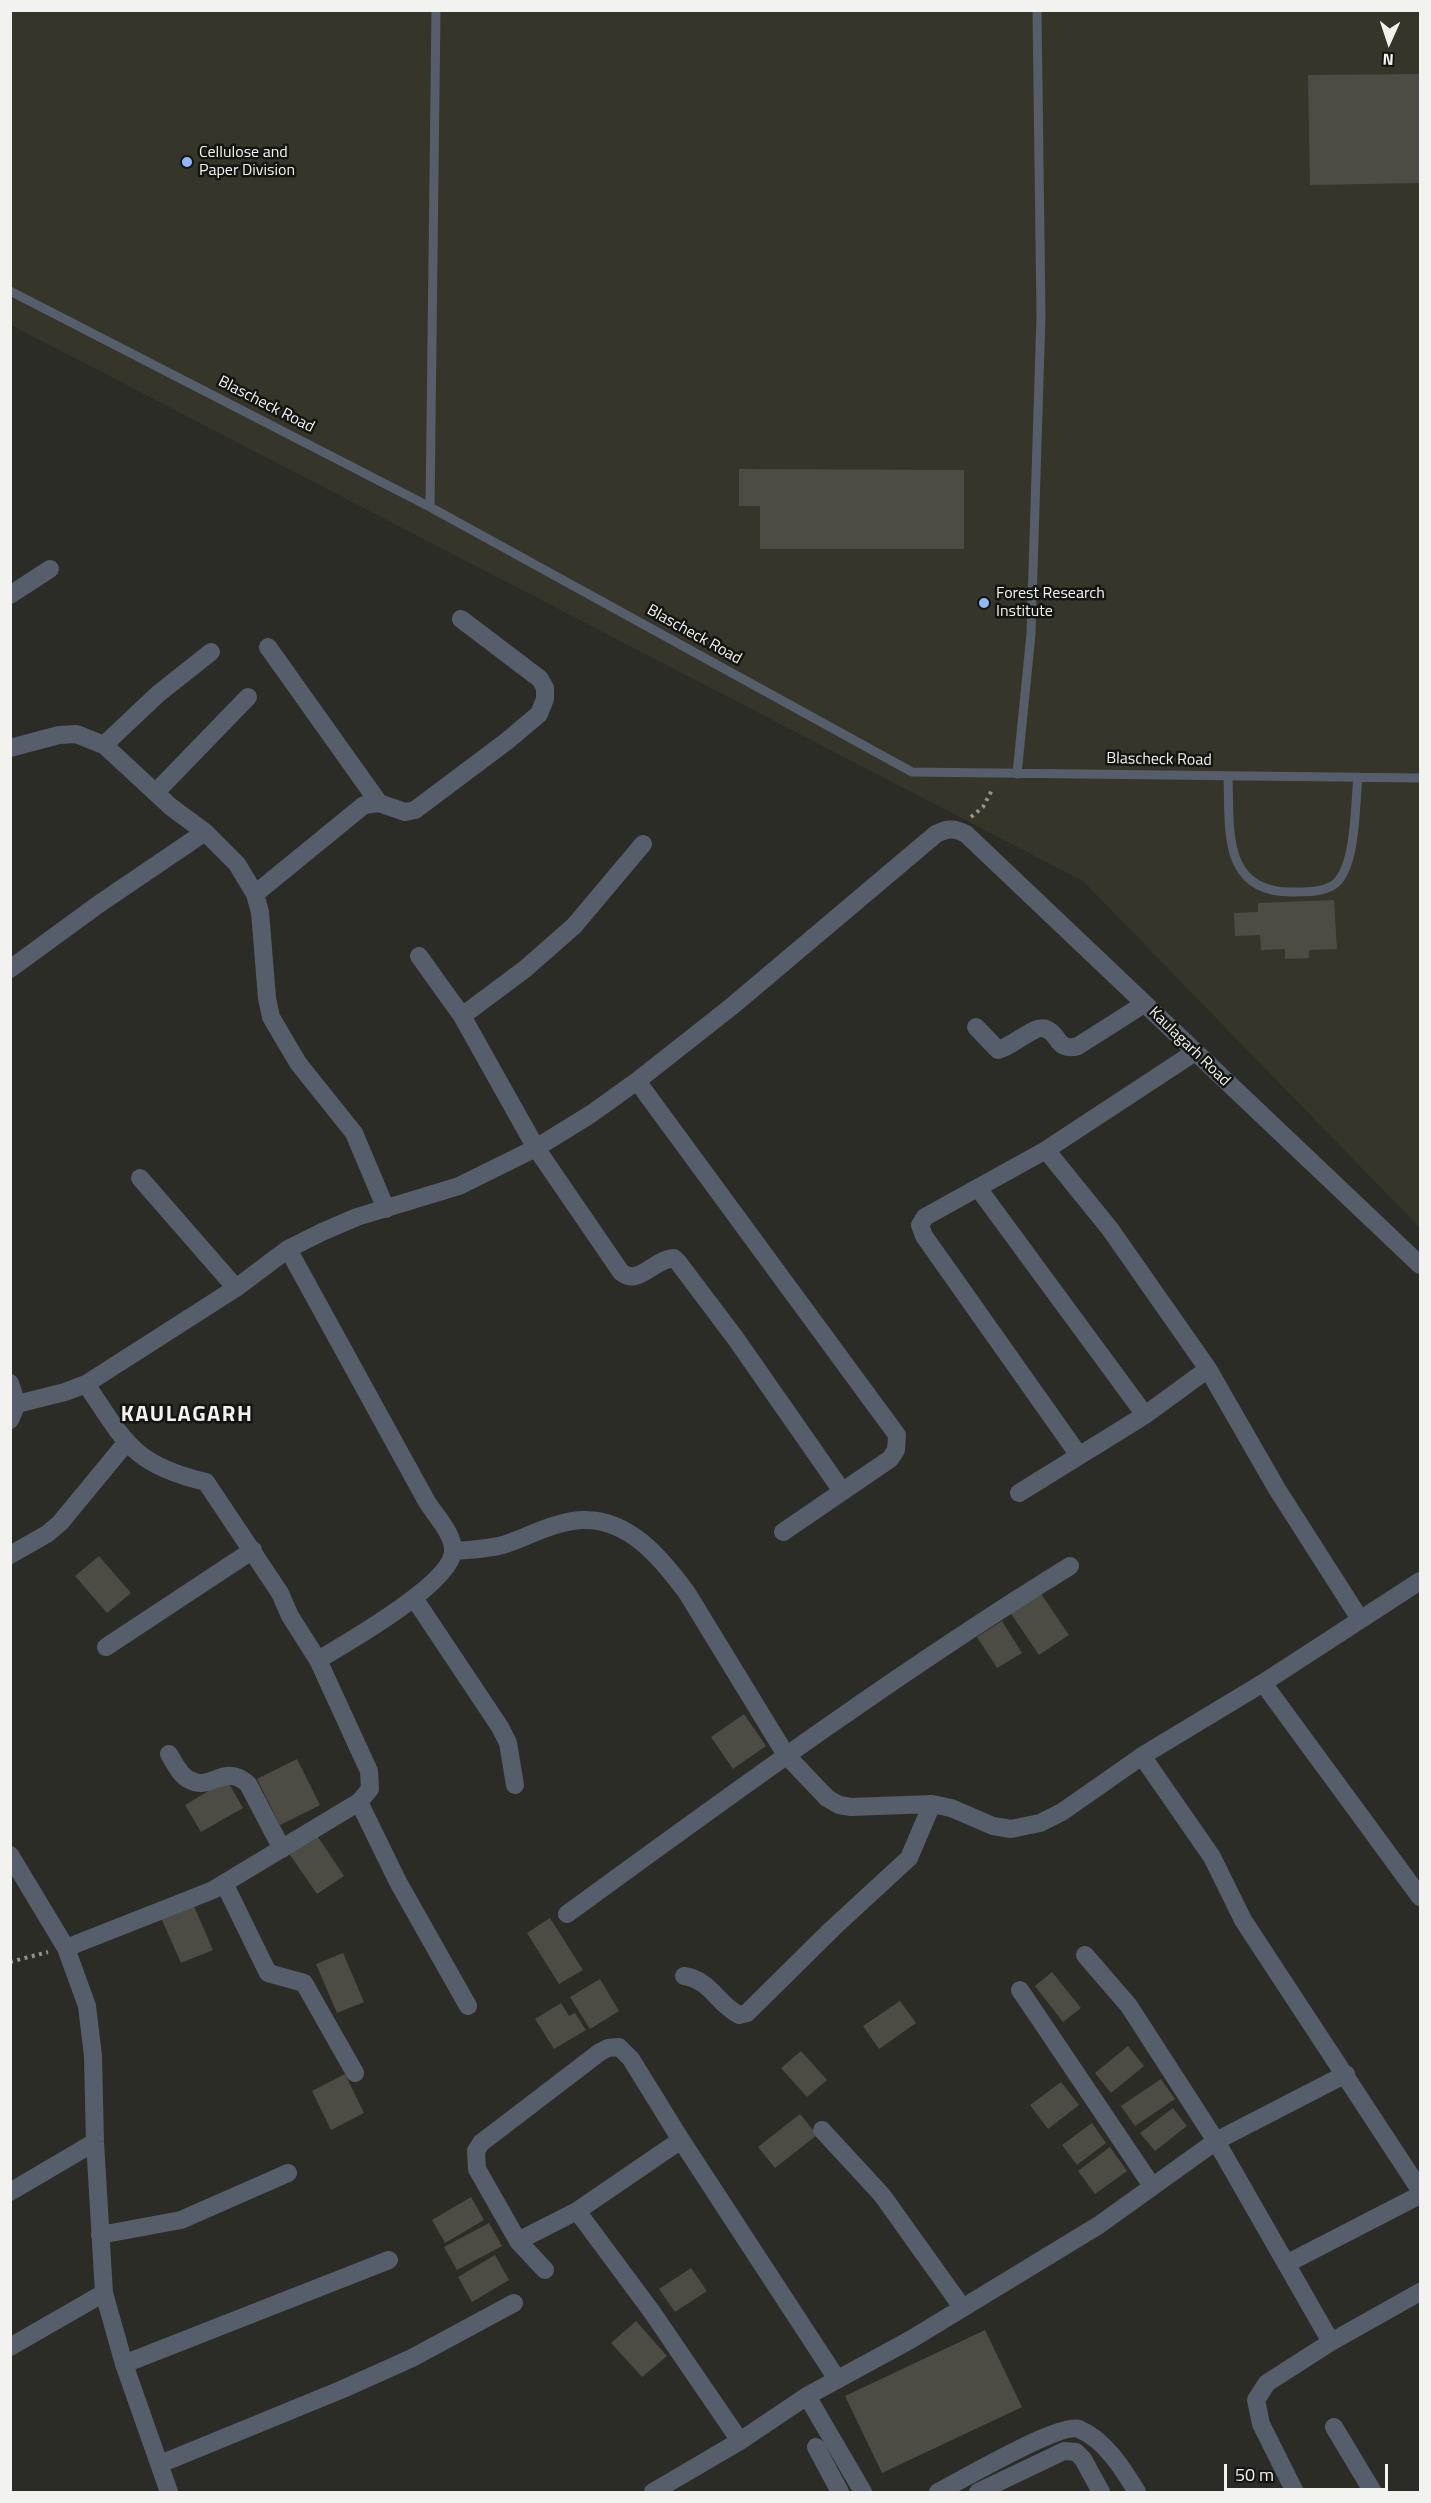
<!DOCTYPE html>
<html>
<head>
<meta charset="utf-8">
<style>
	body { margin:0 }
	#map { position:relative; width:1431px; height:2503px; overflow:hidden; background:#2b2c25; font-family:"Titillium Web",sans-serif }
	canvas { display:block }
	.frame { position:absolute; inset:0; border:12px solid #f2f2ee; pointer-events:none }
	.north { position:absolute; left:1359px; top:12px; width:60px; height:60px; -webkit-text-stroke:4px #141411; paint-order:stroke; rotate:183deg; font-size:16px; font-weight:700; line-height:24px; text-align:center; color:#f2f2ee }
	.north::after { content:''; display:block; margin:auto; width:21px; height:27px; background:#f2f2ee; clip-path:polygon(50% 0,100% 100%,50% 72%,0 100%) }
	.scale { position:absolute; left:1224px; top:2464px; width:164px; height:27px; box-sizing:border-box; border:3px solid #f2f2ee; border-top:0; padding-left:8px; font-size:18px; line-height:21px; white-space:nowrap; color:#f2f2ee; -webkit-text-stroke:4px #141411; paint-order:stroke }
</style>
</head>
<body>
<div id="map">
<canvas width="1431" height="2503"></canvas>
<div class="frame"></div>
<div class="north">N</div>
<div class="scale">50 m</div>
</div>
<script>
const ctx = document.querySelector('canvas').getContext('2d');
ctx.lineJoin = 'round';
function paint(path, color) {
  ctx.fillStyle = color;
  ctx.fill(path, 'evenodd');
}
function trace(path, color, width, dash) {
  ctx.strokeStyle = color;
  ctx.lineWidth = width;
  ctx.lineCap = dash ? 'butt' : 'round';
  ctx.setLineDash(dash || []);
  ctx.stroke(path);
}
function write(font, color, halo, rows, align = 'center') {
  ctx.font = font + ' "Titillium Web",sans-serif';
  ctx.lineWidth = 5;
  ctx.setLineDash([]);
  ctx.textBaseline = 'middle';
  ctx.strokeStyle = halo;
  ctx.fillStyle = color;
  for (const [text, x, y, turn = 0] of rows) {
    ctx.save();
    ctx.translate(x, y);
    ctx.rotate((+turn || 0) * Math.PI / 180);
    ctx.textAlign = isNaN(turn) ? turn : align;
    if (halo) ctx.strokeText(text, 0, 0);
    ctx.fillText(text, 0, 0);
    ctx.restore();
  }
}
paint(new Path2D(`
	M10,11H1420V1228L1083,881L11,325Z`), '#353529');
paint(new Path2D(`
	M1420,74V183L1310,185L1308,75Z
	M739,469L964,470V549H760V506H739Z
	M1334,900L1337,949L1309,950V958L1285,959V949L1261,950L1260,935L1235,936L1234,913L1258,912V903Z
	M99,1556L131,1593L107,1613L75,1576Z
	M1037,1588L1069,1635L1039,1655L1007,1608Z
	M1002,1621L1022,1653L997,1668L977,1637Z
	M744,1714L766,1746L733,1769L711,1737Z
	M297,1759L320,1805L280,1825L257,1779Z
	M227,1780L243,1808L201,1832L185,1805Z
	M314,1831L344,1876L317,1894L286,1849Z
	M193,1904L213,1950L181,1963L161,1918Z
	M550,1918L583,1970L559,1984L527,1933Z
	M343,1953L364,2002L337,2013L316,1964Z
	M1052,1972L1081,2008L1063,2022L1035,1986Z
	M600,1979L619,2011L590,2029L570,1997Z
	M900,2001L916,2023L879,2049L863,2026Z
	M561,2003L569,2016L575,2013L586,2030L554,2049L535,2019Z
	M1128,2046L1144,2066L1111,2093L1095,2073Z
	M801,2051L827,2080L807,2097L781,2068Z
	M345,2074L364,2113L331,2130L312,2091Z
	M1161,2079L1175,2099L1135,2126L1121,2106Z
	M1061,2082L1079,2105L1048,2129L1030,2105Z
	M1173,2108L1187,2126L1155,2151L1140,2133Z
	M800,2114L817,2135L775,2168L758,2147Z
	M1092,2123L1106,2143L1077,2165L1062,2145Z
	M1110,2147L1127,2171L1095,2194L1078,2171Z
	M471,2197L484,2220L445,2243L432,2220Z
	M489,2223L502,2246L457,2270L444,2247Z
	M495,2255L509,2280L472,2302L458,2277Z
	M691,2268L707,2291L675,2312L659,2289Z
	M636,2321L667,2356L642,2377L611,2343Z
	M985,2330L1022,2407L882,2473L845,2396Z`), '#4c4c45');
trace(new Path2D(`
	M971,817L983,807L993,788
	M10,1962L48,1952`), '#93948e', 4, [3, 4.5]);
trace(new Path2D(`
	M10,291L430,507L912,772L1420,778
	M430,507L436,10
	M1017,774L1031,634L1041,316L1037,10
	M1228,776C1230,830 1221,894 1295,892C1308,892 1329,892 1338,881C1356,861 1355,804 1358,777`), '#565e6b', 9);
trace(new Path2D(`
	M10,595L50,569
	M268,647L379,803
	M104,745L158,694L211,652
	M10,748L59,735L76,734L104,745L171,807L205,832L237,864L255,894L260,912L267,998L271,1017L298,1063L354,1133L386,1209
	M156,792L248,697
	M255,894L364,805L379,803L405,812L415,810L507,741L539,714L545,699V688L540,679L461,619
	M419,956L462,1016L536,1148L621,1272C638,1287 654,1259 674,1258L678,1262L736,1339L842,1491
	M10,969L99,904L205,832
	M462,1016L525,969L574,926L643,844
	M976,1027L998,1050C1012,1047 1035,1024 1046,1029C1060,1034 1056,1052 1078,1046L1144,1004
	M637,1081L897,1435L896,1450L890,1459L783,1532
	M1046,1150L1110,1229L1208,1369L1277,1489L1360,1619
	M140,1178L236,1288
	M978,1188L1145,1415
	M288,1249L427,1502C436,1516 454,1535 453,1551C452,1583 345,1644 318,1660
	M10,1383L17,1404L10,1420
	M17,1404L65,1392L86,1384L236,1288L288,1249L322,1232L357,1217L459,1186L536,1148L591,1114L637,1081L731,1007L936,834C948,828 955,828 966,834L1420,1265
	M1078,1454L924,1236L920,1225L925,1217L1046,1150L1195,1052
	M1019,1493L1145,1415L1208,1369
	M453,1551C470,1550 487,1549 503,1545C528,1537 555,1521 582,1520C629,1518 662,1559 687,1593L786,1755L827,1798L839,1805L851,1807L932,1804L951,1808L993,1826L1011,1829L1040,1823L1062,1812L1142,1756L1263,1683L1420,1581
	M10,1555L47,1534L60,1523L126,1443
	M414,1598L500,1727L508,1743L515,1785
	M106,1647L253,1550
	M1263,1683L1420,1897
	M169,1754C174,1762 180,1776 190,1780C212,1792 223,1762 248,1784L282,1849
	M1142,1756L1212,1857L1243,1920L1420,2190
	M359,1802L398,1882L468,2006
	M10,1855L66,1948L87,2006L93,2056L95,2142L104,2293L124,2364L169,2492
	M224,1883L268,1973L304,1983L355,2073
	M567,1914C732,1794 897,1673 1070,1566
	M66,1948L213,1890L359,1802L370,1789L369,1771L318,1660L290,1616L280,1593L206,1482C133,1465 125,1442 86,1384
	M1085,1955L1129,2006L1216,2141L1331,2342
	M684,1976C711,1980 717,2004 739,2015L747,2013L832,1929L909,1858L932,1804
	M1020,1990L1152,2186
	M822,2130L882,2195L962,2307
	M10,2192L95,2142
	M577,2211L652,2312L740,2441
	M100,2235L181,2220L288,2173
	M518,2241L577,2211L681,2140
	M1286,2264L1420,2195
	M545,2270L518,2241L477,2169L476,2151L481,2143L600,2052L608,2048L619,2047L631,2059L681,2140L837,2379
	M10,2347L104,2293
	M124,2364L389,2260
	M807,2396L863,2492
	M1334,2427L1373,2492
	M816,2447L840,2492
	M160,2464L343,2389L412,2358L514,2303
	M653,2492L740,2441L807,2396L910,2340L1099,2225L1216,2141L1346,2074
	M938,2492C960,2481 1060,2422 1079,2429C1105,2440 1123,2469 1137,2492
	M978,2492L1064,2451L1076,2452L1083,2459L1101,2492
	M1295,2492L1261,2424L1256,2400L1267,2383L1331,2342L1420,2292`), '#565e6b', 18);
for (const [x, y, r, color] of [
	[187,162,6,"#92b7fd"],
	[984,603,6,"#92b7fd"]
]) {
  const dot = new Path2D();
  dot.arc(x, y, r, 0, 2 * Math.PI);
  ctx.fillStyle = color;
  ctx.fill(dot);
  trace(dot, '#141411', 2);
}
write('16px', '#f2f2ee', '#141411', [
	["Cellulose and",199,153],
	["Paper Division",199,171],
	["Forest Research",996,594],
	["Institute",996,612]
], 'left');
write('16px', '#f2f2ee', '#141411', [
	["Blascheck Road",266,405,27],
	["Blascheck Road",694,635,29],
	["Blascheck Road",1159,760,1],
	["Kaulagarh Road",1189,1047,44]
]);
ctx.letterSpacing = '1.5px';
write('bold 22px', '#f2f2ee', '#141411', [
	["KAULAGARH",187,1416]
]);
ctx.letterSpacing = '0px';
</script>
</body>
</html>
